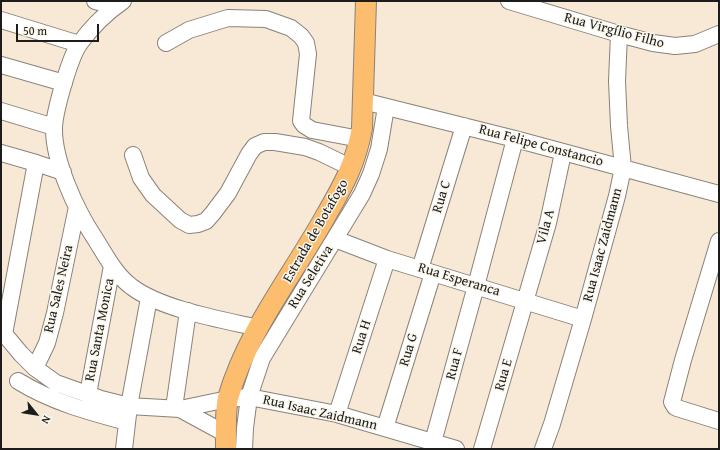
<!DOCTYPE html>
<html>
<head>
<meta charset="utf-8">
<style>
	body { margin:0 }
	#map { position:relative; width:720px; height:450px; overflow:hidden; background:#f7e9d5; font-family:"Gentium Book Plus",serif }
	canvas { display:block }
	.frame { position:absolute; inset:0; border:2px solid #1c1c1c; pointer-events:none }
	.north { position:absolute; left:16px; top:394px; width:40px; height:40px; -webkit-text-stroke:3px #fbf7ec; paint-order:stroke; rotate:120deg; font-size:11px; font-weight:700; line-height:16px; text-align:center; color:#1c1c1c }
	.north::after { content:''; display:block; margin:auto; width:14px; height:18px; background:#1c1c1c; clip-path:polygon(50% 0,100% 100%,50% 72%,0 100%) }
	.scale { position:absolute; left:16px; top:24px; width:83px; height:18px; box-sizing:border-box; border:2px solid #1c1c1c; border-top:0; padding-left:5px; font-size:12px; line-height:14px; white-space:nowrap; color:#1c1c1c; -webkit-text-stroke:3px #fbf7ec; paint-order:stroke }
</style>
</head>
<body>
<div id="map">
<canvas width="720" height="450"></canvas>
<div class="frame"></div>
<div class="north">N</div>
<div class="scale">50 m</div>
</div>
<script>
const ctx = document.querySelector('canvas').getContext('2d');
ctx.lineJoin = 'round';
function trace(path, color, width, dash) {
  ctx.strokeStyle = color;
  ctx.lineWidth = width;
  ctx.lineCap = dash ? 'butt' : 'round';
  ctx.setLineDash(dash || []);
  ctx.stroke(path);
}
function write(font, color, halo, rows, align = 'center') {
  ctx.font = font + ' "Gentium Book Plus",serif';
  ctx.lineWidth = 3;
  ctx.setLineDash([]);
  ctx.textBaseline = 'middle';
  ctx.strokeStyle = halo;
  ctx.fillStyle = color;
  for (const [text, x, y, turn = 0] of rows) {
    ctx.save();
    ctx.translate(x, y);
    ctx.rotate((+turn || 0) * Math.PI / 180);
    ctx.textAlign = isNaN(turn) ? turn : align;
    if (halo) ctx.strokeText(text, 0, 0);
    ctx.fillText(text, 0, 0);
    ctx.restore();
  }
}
const minor = new Path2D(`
	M95,1L115,6
	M123,1C107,12 91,28 80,43C70,56 55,110 54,127C53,160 76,210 94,237C105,254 115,275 132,287C161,309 223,320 258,328
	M509,1L619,34L653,43L675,46L695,44L719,34
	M1,20L79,44
	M166,43L189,30L228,18L266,19L291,28L301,36L306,43L308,54L301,121L304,125L312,130L360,139
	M1,65L64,83
	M363,101L515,139L719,194
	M1,111L54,127
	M1,153L36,163L63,172
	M133,155L141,178L153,195L180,220L189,225L198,224L206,221L213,213L228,193L249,154L255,146L264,142H275L305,147L319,152L352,168
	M335,239L387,259L583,319
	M719,241L683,360L672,402L675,407L677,408L719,421
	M420,269L464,126
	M1,330L21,354L35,368L56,383L101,399L129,406L180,409L226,434
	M4,334L36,163
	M35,368L47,343L55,313L77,207
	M18,381C52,402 89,412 127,422
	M88,394L112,266
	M174,408L188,311
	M180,409L228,399L249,397L337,414L456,449
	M337,414L387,259
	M385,428L433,273
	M433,442L476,286L515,139
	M124,449L129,406L149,298
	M244,449L245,428L249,397L262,358L362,194L371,174L379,149L386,107
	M482,449L548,223L563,153
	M543,449L552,424L583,319L617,196L623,168L619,126L617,81L619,34`);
const major = new Path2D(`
	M226,449C226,435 225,411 228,398C247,332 292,276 325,217C343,186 356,163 362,128L366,1`);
trace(minor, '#8a8278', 18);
trace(major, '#8a8278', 22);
trace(minor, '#fff', 16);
trace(major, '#fcbd6f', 20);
write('14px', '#1c1c1c', '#fbf7ec', [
	["Rua Virgílio Filho",614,31,15],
	["Rua Felipe Constancio",541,146,15],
	["Rua C",442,197,-73],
	["Vila A",546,227,-75],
	["Estrada de Botafogo",316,231,-60],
	["Rua Isaac Zaidmann",603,245,-75],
	["Rua Seletiva",311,277,-58],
	["Rua Esperanca",459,280,17],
	["Rua Sales Neira",59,289,-77],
	["Rua Santa Monica",100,330,-79],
	["Rua H",362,337,-72],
	["Rua G",409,350,-73],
	["Rua F",455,364,-75],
	["Rua E",504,375,-74],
	["Rua Isaac Zaidmann",320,413,13]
]);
</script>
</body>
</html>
